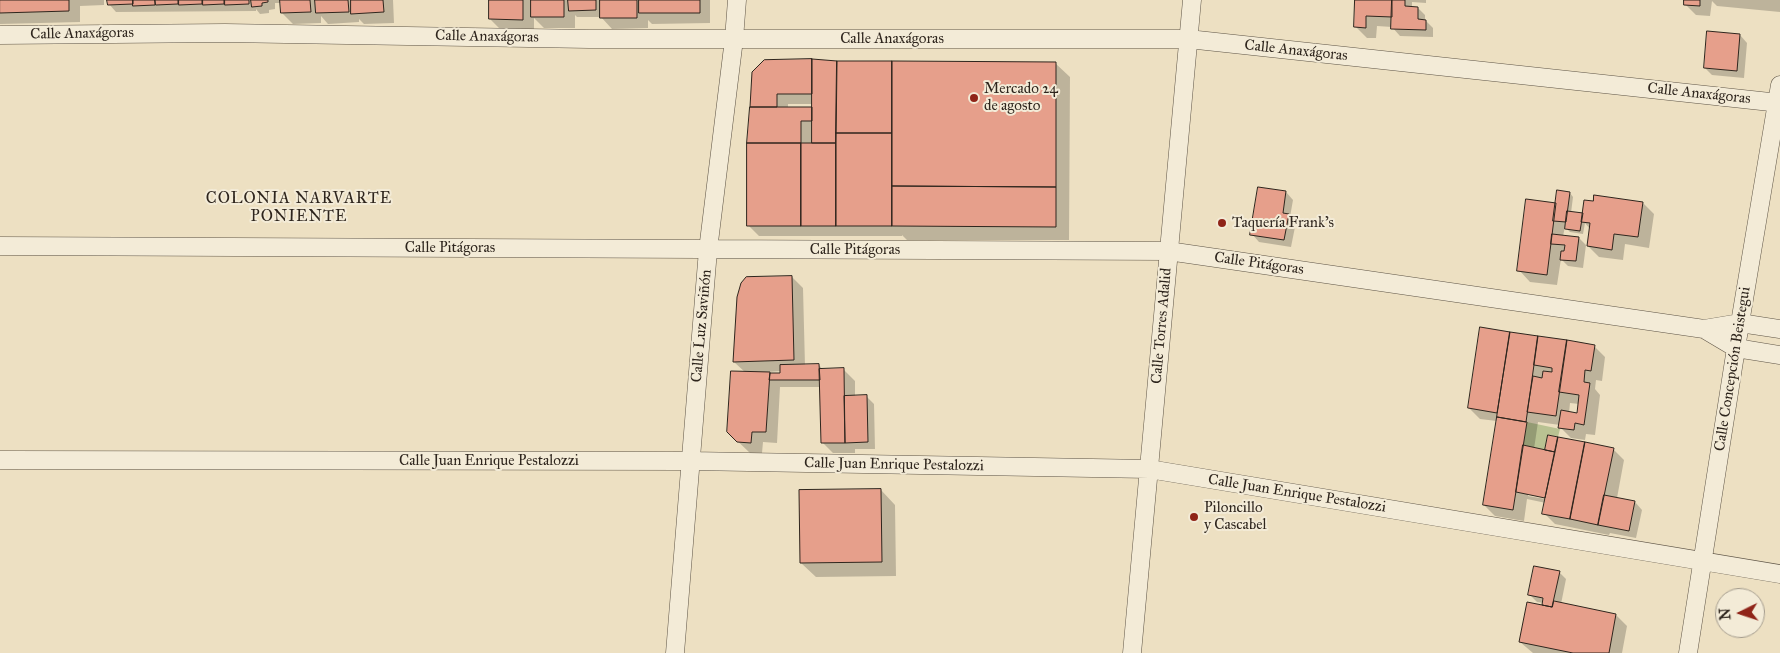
<!DOCTYPE html>
<html>
<head>
<meta charset="utf-8">
<style>
	body { margin:0 }
	#map { position:relative; width:1780px; height:653px; overflow:hidden; background:#ede0c2; font-family:"IM FELL Great Primer",serif }
	canvas { display:block }
	.north { position:absolute; left:1715px; top:588px; width:50px; height:50px; box-sizing:border-box; background:#f3ebd7; border:1px solid #a49c8d; border-radius:50%; rotate:266deg; font-size:14px; font-weight:700; line-height:20px; text-align:center; color:#2e251d }
	.north::after { content:''; display:block; margin:auto; width:18px; height:22px; background:#8f2418; clip-path:polygon(50% 0,100% 100%,50% 72%,0 100%) }
</style>
</head>
<body>
<div id="map">
<canvas width="1780" height="653"></canvas>
<div class="north">N</div>
</div>
<script>
const ctx = document.querySelector('canvas').getContext('2d');
ctx.lineJoin = 'round';
function paint(path, color) {
  ctx.fillStyle = color;
  ctx.fill(path, 'evenodd');
}
function trace(path, color, width, dash) {
  ctx.strokeStyle = color;
  ctx.lineWidth = width;
  ctx.lineCap = dash ? 'butt' : 'round';
  ctx.setLineDash(dash || []);
  ctx.stroke(path);
}
function write(font, color, halo, rows, align = 'center') {
  ctx.font = font + ' "IM FELL Great Primer",serif';
  ctx.lineWidth = 4;
  ctx.setLineDash([]);
  ctx.textBaseline = 'middle';
  ctx.strokeStyle = halo;
  ctx.fillStyle = color;
  for (const [text, x, y, turn = 0] of rows) {
    ctx.save();
    ctx.translate(x, y);
    ctx.rotate((+turn || 0) * Math.PI / 180);
    ctx.textAlign = isNaN(turn) ? turn : align;
    if (halo) ctx.strokeText(text, 0, 0);
    ctx.fillText(text, 0, 0);
    ctx.restore();
  }
}
paint(new Path2D(`
	M1527,422L1560,429L1558,437L1548,435L1545,450L1523,445Z`), '#b9c292');
paint(new Path2D(`
	M0,0H104V5L80,6V22L0,24Z
	M109,0H393L394,23L364,24L359,19V22L328,24L321,16V23L293,24L282,13L281,3H275V9L269,10V13L260,14L256,9V11L116,12L109,4Z
	M490,0H710V23L652,24L648,20V28L612,29L601,17H577L575,15V28H544L534,18V31L501,30L490,19Z
	M1357,0H1426V3L1412,2V8H1418L1425,15V20L1433,28V37L1400,36L1392,27L1377,26L1376,38H1367L1356,27Z
	M1686,0H1780V12L1717,6L1712,1L1710,16L1696,15L1685,4Z
	M1740,35L1747,43L1744,78L1712,75L1705,68Z
	M892,63H1055L1070,77L1069,240H907L902,235V236H759L748,225L753,72ZM788,104H814V108H788Z
	M1286,192L1293,200L1290,217L1296,222L1291,247L1259,242L1252,234Z
	M1570,193L1573,197L1571,213L1584,214L1643,203L1654,214L1649,248L1625,244L1623,260L1599,257L1588,246L1590,229L1585,223L1583,234L1570,232L1565,227L1563,236L1579,238L1586,245L1583,268L1568,266L1561,259L1557,285L1530,282L1519,270L1557,204Z
	M792,277L803,288L805,366L819,365L823,370H844L855,381V397H867L874,404L875,449H855V453H833L822,442L821,387H780L777,443L763,442L762,453H750L728,432L746,373L734,362ZM781,371V375H771L768,372Z
	M1481,328L1594,346L1605,357L1602,381L1596,380L1595,389L1600,395L1595,435L1586,434L1585,440L1571,438L1560,427V425L1538,422L1534,449L1549,452L1613,449L1624,460L1617,498L1635,502L1642,510L1636,538L1610,533L1609,535L1555,524L1544,513L1546,503L1527,499L1524,521L1495,516L1484,505L1497,421L1480,419L1469,408ZM1570,403L1579,404L1578,414L1569,413ZM1528,493L1552,498L1551,500L1528,496Z
	M881,490L895,505L896,576L816,577L801,563Z
	M1559,572L1566,579L1561,604L1616,615L1627,626L1622,653H1533L1520,642L1546,607L1544,603L1537,602L1529,594Z`), '#0003');
const building = new Path2D(`
	M0,0H69V11L0,13Z
	M107,0H133V4L108,5Z
	M133,0H155V5L133,6Z
	M155,0H178V4L156,5Z
	M179,0H202V4L179,5Z
	M203,0H224V4L203,5Z
	M225,0H249V4L225,5Z
	M251,0H268V2L262,3V6L252,7Z
	M280,0H310L311,12L281,13Z
	M315,0H348L349,12L316,13Z
	M351,0H383L384,12L351,14Z
	M489,0H523V20L489,19Z
	M531,0H564V17H531Z
	M568,0H596V10L569,11Z
	M600,0H637V18H600Z
	M639,0H700V13H639Z
	M1355,0H1392V17L1366,16V28L1354,27Z
	M1392,0H1405V6L1418,7V19L1426,20V30L1391,29Z
	M1684,0H1700V6L1684,5Z
	M1707,31L1740,34L1737,71L1704,68Z
	M812,59V94H777V107H750L752,72L764,60Z
	M812,59L837,61L836,143H812Z
	M837,61H892V133H836Z
	M892,61L1056,62V187L892,186Z
	M750,107H812V121H801V143H747Z
	M836,133H892V226H836Z
	M747,143H801V226H747Z
	M801,143H836V226H801Z
	M892,186L1056,187V227L892,226Z
	M1258,187L1286,191L1283,213L1289,214L1284,240L1250,235Z
	M1557,190L1570,192L1566,222L1553,221Z
	M1594,195L1643,202L1638,237L1614,234L1612,250L1587,246L1590,223L1581,222L1584,200L1593,201Z
	M1526,199L1556,203L1547,275L1517,271Z
	M1567,211L1583,213L1580,231L1565,229Z
	M1552,234L1579,237L1576,261L1560,260L1561,251H1564L1565,245L1551,244Z
	M792,276L794,360L733,362L737,297L741,283L746,277Z
	M1480,327L1510,332L1497,413L1468,408Z
	M1510,332L1538,336L1526,422L1497,417Z
	M1538,336L1567,340L1556,416L1527,412L1533,376L1542,378L1543,371L1552,372V368L1534,365Z
	M1567,340L1595,345L1591,371L1585,370L1584,382L1590,383L1584,425L1575,423L1574,430L1558,428L1561,410L1577,413L1579,395L1559,392Z
	M819,364L820,380H769L770,373H780V365Z
	M844,368L845,443H821L819,369Z
	M731,371L770,372L766,432H752L751,443L737,442L727,432Z
	M867,395L868,442L845,443L844,396Z
	M1497,417L1527,422L1513,510L1483,505Z
	M1548,435L1558,437L1555,452L1545,450Z
	M1558,437L1585,442L1570,519L1542,514Z
	M1585,442L1614,448L1598,525L1570,519Z
	M1523,445L1555,452L1545,498L1516,492Z
	M881,489L882,562L800,563L799,490Z
	M1604,495L1635,501L1629,531L1598,525Z
	M1534,566L1560,571L1552,607L1542,605L1543,598L1528,595Z
	M1554,601L1616,614L1609,653H1573L1519,642L1527,602L1552,607Z`);
paint(building, '#e69f8b');
trace(building, '#2e251d', 1);
const street = new Path2D(`
	M0,35L225,33L589,39H1188L1780,103
	M0,246L1168,251L1704,329L1740,323L1780,329
	M1704,329L1736,348L1780,355
	M0,460L691,461L1149,469L1780,574
	M675,653L708,250L734,39L737,0
	M1132,653L1192,0
	M1688,653L1740,323L1780,85`);
trace(street, '#5e5446', 19);
trace(street, '#f3ebd7', 18);
for (const [x, y, r, color] of [
	[974,98,5,"#8f2418"],
	[1222,223,5,"#8f2418"],
	[1194,517,5,"#8f2418"]
]) {
  const dot = new Path2D();
  dot.arc(x, y, r, 0, 2 * Math.PI);
  ctx.fillStyle = color;
  ctx.fill(dot);
  trace(dot, '#f3ebd7', 2);
}
write('15px', '#2e251d', '#f3ebd7', [
	["Calle Anaxágoras",82,34,-1],
	["Calle Anaxágoras",487,37,1],
	["Calle Anaxágoras",892,39],
	["Calle Anaxágoras",1296,51,6],
	["Calle Anaxágoras",1699,94,6],
	["Calle Pitágoras",450,248],
	["Calle Pitágoras",855,250],
	["Calle Pitágoras",1259,264,8],
	["Calle Luz Saviñón",702,326,-85],
	["Calle Torres Adalid",1162,326,-85],
	["Calle Concepción Beistegui",1733,369,-81],
	["Calle Juan Enrique Pestalozzi",489,461],
	["Calle Juan Enrique Pestalozzi",894,465,1],
	["Calle Juan Enrique Pestalozzi",1297,494,9]
]);
write('15px', '#2e251d', '#f3ebd7', [
	["Mercado 24",984,89],
	["de agosto",984,106],
	["Taquería Frank's",1232,223],
	["Piloncillo",1204,508],
	["y Cascabel",1204,525]
], 'left');
ctx.letterSpacing = '1px';
write('16px', '#2e251d', '#f3ebd7', [
	["COLONIA NARVARTE",299,199],
	["PONIENTE",299,217]
]);
ctx.letterSpacing = '0px';
</script>
</body>
</html>
